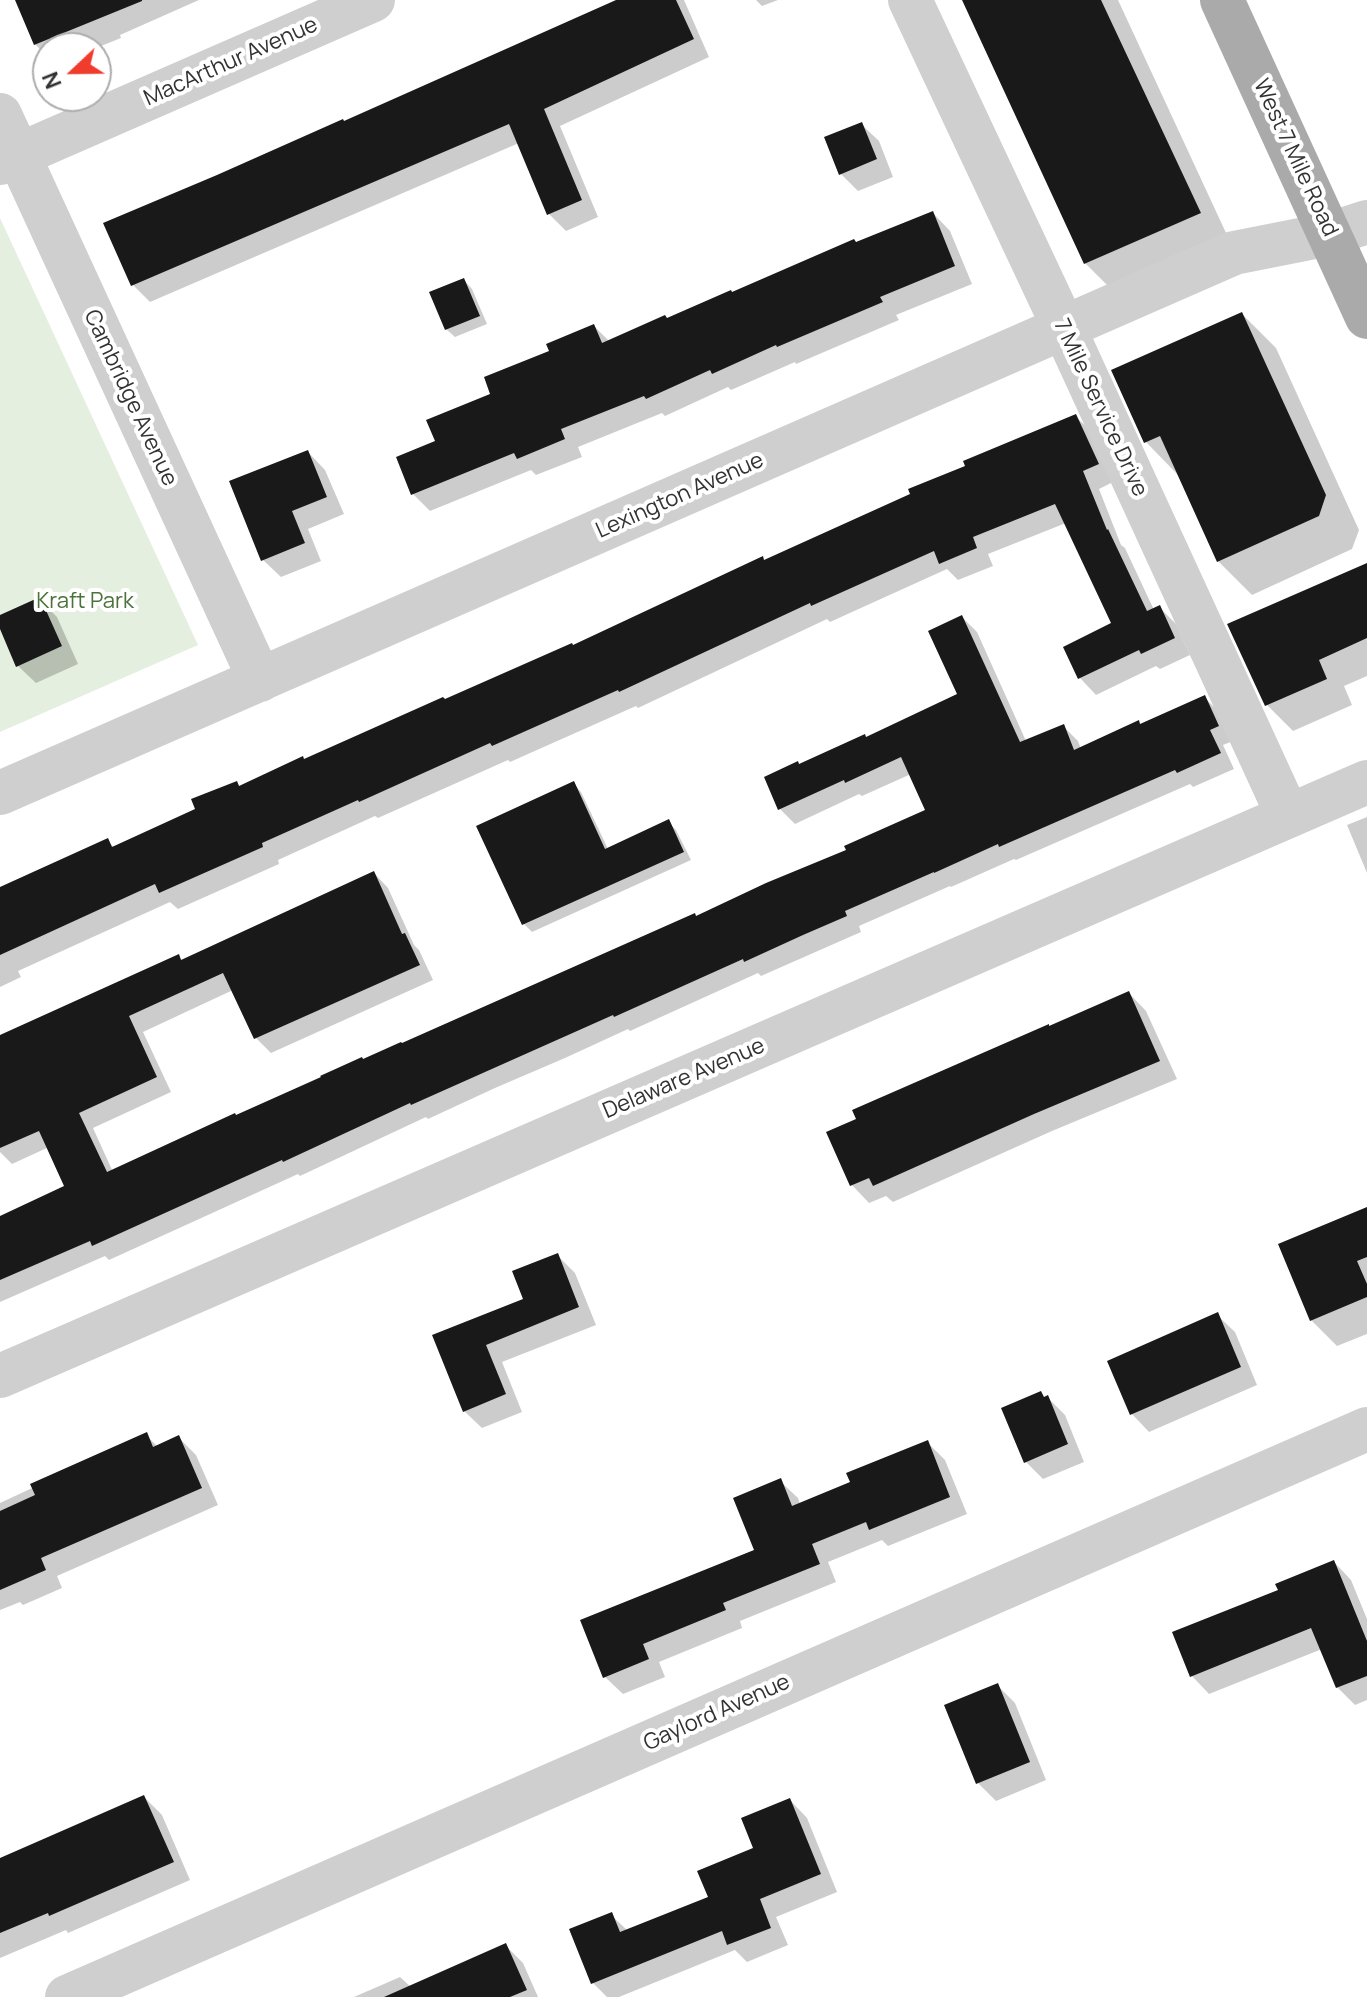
<!DOCTYPE html>
<html>
<head>
<meta charset="utf-8">
<style>
	body { margin:0 }
	#map { position:relative; width:1367px; height:1997px; overflow:hidden; background:#fff; font-family:Manrope,sans-serif }
	canvas { display:block }
	.north { position:absolute; left:32px; top:32px; width:80px; height:80px; box-sizing:border-box; background:#fff; border:2px solid #adadad; border-radius:50%; rotate:248deg; font-size:22px; font-weight:700; line-height:32px; text-align:center; color:#323232 }
	.north::after { content:''; display:block; margin:auto; width:28px; height:36px; background:#ef3c2d; clip-path:polygon(50% 0,100% 100%,50% 72%,0 100%) }
</style>
</head>
<body>
<div id="map">
<canvas width="1367" height="1997"></canvas>
<div class="north">N</div>
</div>
<script>
const ctx = document.querySelector('canvas').getContext('2d');
ctx.lineJoin = 'round';
function paint(path, color) {
  ctx.fillStyle = color;
  ctx.fill(path, 'evenodd');
}
function trace(path, color, width, dash) {
  ctx.strokeStyle = color;
  ctx.lineWidth = width;
  ctx.lineCap = dash ? 'butt' : 'round';
  ctx.setLineDash(dash || []);
  ctx.stroke(path);
}
function write(font, color, halo, rows, align = 'center') {
  ctx.font = font + ' Manrope,sans-serif';
  ctx.lineWidth = 8;
  ctx.setLineDash([]);
  ctx.textBaseline = 'middle';
  ctx.strokeStyle = halo;
  ctx.fillStyle = color;
  for (const [text, x, y, turn = 0] of rows) {
    ctx.save();
    ctx.translate(x, y);
    ctx.rotate((+turn || 0) * Math.PI / 180);
    ctx.textAlign = isNaN(turn) ? turn : align;
    if (halo) ctx.strokeText(text, 0, 0);
    ctx.fillText(text, 0, 0);
    ctx.restore();
  }
}
paint(new Path2D(`
	M0,218L198,645L0,732Z`), '#e5efdf');
paint(new Path2D(`
	M18,0H199L120,35L121,38L96,48H48V57L35,44Z
	M619,0H684L709,57L560,126L598,217L566,231L549,214L519,143L150,302L133,285L344,123Z
	M756,0H778L762,6Z
	M964,0H1118L1233,248L1119,297L1085,263Z
	M861,124L879,141L893,177L858,191L841,174Z
	M933,213L950,231L972,284L896,315L899,320L796,364L795,362L731,390L728,387L665,416L662,413L578,447L582,457L536,475L531,470L430,511L413,494L437,442L493,395L551,352L594,326L610,342Z
	M464,280L472,289L487,324L455,337L446,329Z
	M1242,314L1276,348L1359,530L1352,549L1252,595L1218,561L1180,477L1146,442L1114,371Z
	M1075,416L1093,433L1115,481L1099,489L1121,545L1125,548L1154,610L1159,607L1176,624L1190,655L1160,669L1156,666L1096,695L1080,678L1114,624L1066,523L988,554L993,566L958,580L947,569L830,622L827,619L638,708L636,706L510,762L508,760L378,818L375,816L278,860L279,864L178,909L170,902L18,971L21,977L0,987V889L107,841L115,848L197,810L236,783L240,787L305,761L573,647L913,495Z
	M308,452L325,470L344,514L308,529L321,561L281,577L263,560Z
	M1367,569V676L1344,686L1352,705L1293,731L1267,705Z
	M40,600L57,617L78,664L36,683L18,666L0,624V618Z
	M962,617L977,632L1026,741L1063,726L1078,741L1081,749L1141,726L1204,697L1219,712L1233,741L1223,745L1234,769L1193,787L1190,784L1016,860L1014,859L951,887L950,886L859,926L861,932L761,976L758,973L630,1031L628,1029L565,1058L495,1088L428,1119L426,1117L300,1176L298,1174L109,1260L105,1256L0,1302V1217L67,1187L49,1147L12,1164L0,1152V1037L178,956L183,961L374,873L388,888L414,945L419,950L433,980L271,1053L256,1038L233,990L143,1032L171,1092L93,1128L113,1172L697,918L848,851L928,810L911,774L862,796L859,794L795,824L780,809L800,766L867,739L960,695Z
	M573,783L581,792L608,849L668,822L676,830L691,860L532,932L524,924Z
	M1367,817V873L1347,825Z
	M1129,993L1146,1011L1177,1079L1052,1131L893,1202L886,1196L869,1203L852,1185Z
	M1367,1209V1334L1337,1346L1311,1320Z
	M557,1255L575,1273L596,1325L502,1362L522,1412L482,1428L464,1411L434,1336L525,1300Z
	M1217,1315L1235,1332L1257,1385L1149,1432L1132,1414Z
	M1047,1397L1065,1415L1084,1462L1043,1479L1026,1462L1045,1398Z
	M146,1435L158,1447L179,1438L196,1455L218,1505L57,1576L62,1588L23,1605L20,1602L0,1610V1503Z
	M927,1442L945,1460L967,1514L888,1546L882,1540L828,1562L836,1582L740,1621L742,1628L659,1662L665,1677L623,1694L605,1677L583,1621L757,1551L780,1481L798,1498L800,1504L852,1483Z
	M1334,1562L1351,1580L1367,1619V1700L1355,1705L1337,1687L1322,1649L1209,1694L1192,1676L1175,1634L1280,1591Z
	M998,1686L1015,1703L1046,1780L996,1801L978,1783Z
	M144,1797L162,1815L190,1880L68,1933L66,1930L0,1958V1860Z
	M790,1800L807,1818L837,1892L776,1917L788,1945L747,1962L735,1950L619,1997H607L593,1983L611,1915L628,1931L710,1898L756,1849Z
	M505,1945L523,1963L538,1997H354L400,1977L411,1987Z`), '#0003');
paint(new Path2D(`
	M15,0H142V1L34,45Z
	M616,0H676L694,39L544,109L582,200L547,215L509,124L131,286L103,223L217,175L343,119L344,121Z
	M962,0H1101L1201,213L1084,264Z
	M862,122L877,159L839,175L824,137Z
	M933,211L955,266L880,297L883,302L777,347L776,345L712,374L710,370L646,399L644,396L561,429L565,439L517,459L514,453L411,495L396,457L435,441L426,420L490,394L484,377L549,351L546,344L594,324L602,343L665,315L667,318L731,290L732,292L854,239L856,242Z
	M464,278L480,316L445,330L429,292Z
	M1242,312L1326,495L1319,516L1217,562L1160,436L1144,443L1111,370Z
	M1076,414L1099,464L1083,471L1107,530L1108,529L1147,611L1160,605L1175,638L1141,654L1139,650L1078,679L1063,647L1111,623L1055,504L973,537L977,548L939,564L934,551L811,606L810,603L619,692L618,690L492,746L490,743L359,802L358,800L262,843L263,847L159,893L155,884L0,955V887L108,838L112,847L195,809L191,799L237,781L239,786L303,756L304,759L443,697L445,699L572,643L573,645L763,556L764,560L910,494L908,489L965,466L963,461Z
	M308,450L327,497L292,511L305,543L261,561L229,481Z
	M1367,563V638L1319,660L1327,679L1265,706L1227,624Z
	M40,597L62,646L16,667L0,629V615Z
	M962,615L1020,742L1064,724L1074,750L1139,720L1140,724L1205,695L1219,726L1210,730L1221,753L1177,773L1175,770L999,847L998,844L934,873V872L845,911L847,916L803,935L744,962L743,959L614,1017L613,1015L411,1105L410,1103L283,1162L282,1160L92,1246L90,1241L0,1280V1216L64,1186L39,1131L0,1148V1035L179,954L181,960L374,871L402,934L405,933L420,965L254,1039L223,973L129,1016L157,1077L79,1113L107,1172L235,1113L236,1115L321,1077L320,1076L362,1057L363,1059L401,1042L402,1043L695,913L696,916L766,883L846,850L844,846L925,810L901,757L845,783L844,780L778,810L764,777L798,761L799,764L865,734L866,737L957,694L928,631Z
	M574,781L605,849L669,819L684,852L522,925L476,826Z
	M1129,991L1160,1061L1034,1114L873,1186L869,1178L850,1186L826,1132L856,1119L852,1110L1049,1024V1026Z
	M1367,1207V1257L1357,1261L1367,1284V1297L1310,1321L1278,1244Z
	M558,1253L579,1307L486,1345L506,1394L463,1412L432,1335L523,1299L512,1271Z
	M1218,1312L1241,1367L1130,1415L1107,1361Z
	M1041,1391L1044,1397L1048,1395L1068,1444L1024,1463L1001,1408Z
	M147,1432L153,1447L179,1435L202,1488L41,1558L46,1570L0,1590V1511L35,1495L30,1484Z
	M928,1440L950,1497L869,1530L866,1522L812,1544L820,1564L723,1603L726,1610L643,1644L649,1659L603,1678L580,1620L754,1550L733,1498L781,1478L792,1506L850,1482L846,1473Z
	M1334,1560L1367,1641V1676L1336,1688L1311,1628L1190,1677L1172,1632L1278,1590L1275,1584Z
	M998,1683L1030,1762L976,1784L944,1705Z
	M144,1795L174,1862L49,1916L48,1913L0,1933V1858Z
	M790,1798L821,1874L760,1899L771,1928L727,1945L722,1931L591,1984L569,1929L612,1912L620,1932L708,1897L697,1871L753,1848L741,1818Z
	M506,1943L527,1990L510,1997H384Z`), '#191919');
trace(new Path2D(`
	M910,0L1064,328L1288,816
	M0,115L260,680
	M0,163L373,0
	M0,793L1234,253L1330,234L1367,222
	M0,1376L1367,782
	M67,1997L1367,1429`), '#cfcfcf', 44);
trace(new Path2D(`
	M1222,0L1367,317`), '#aaa', 44);
write('22px', '#323232', '#fff', [
	["MacArthur Avenue",231,62,-24],
	["West 7 Mile Road",1295,158,65],
	["Cambridge Avenue",130,398,65],
	["7 Mile Service Drive",1100,408,65],
	["Lexington Avenue",680,496,-24],
	["Delaware Avenue",684,1079,-23],
	["Gaylord Avenue",717,1713,-24]
]);
write('22px', '#4c713b', '#fff', [
	["Kraft Park",85,602]
]);
</script>
</body>
</html>
